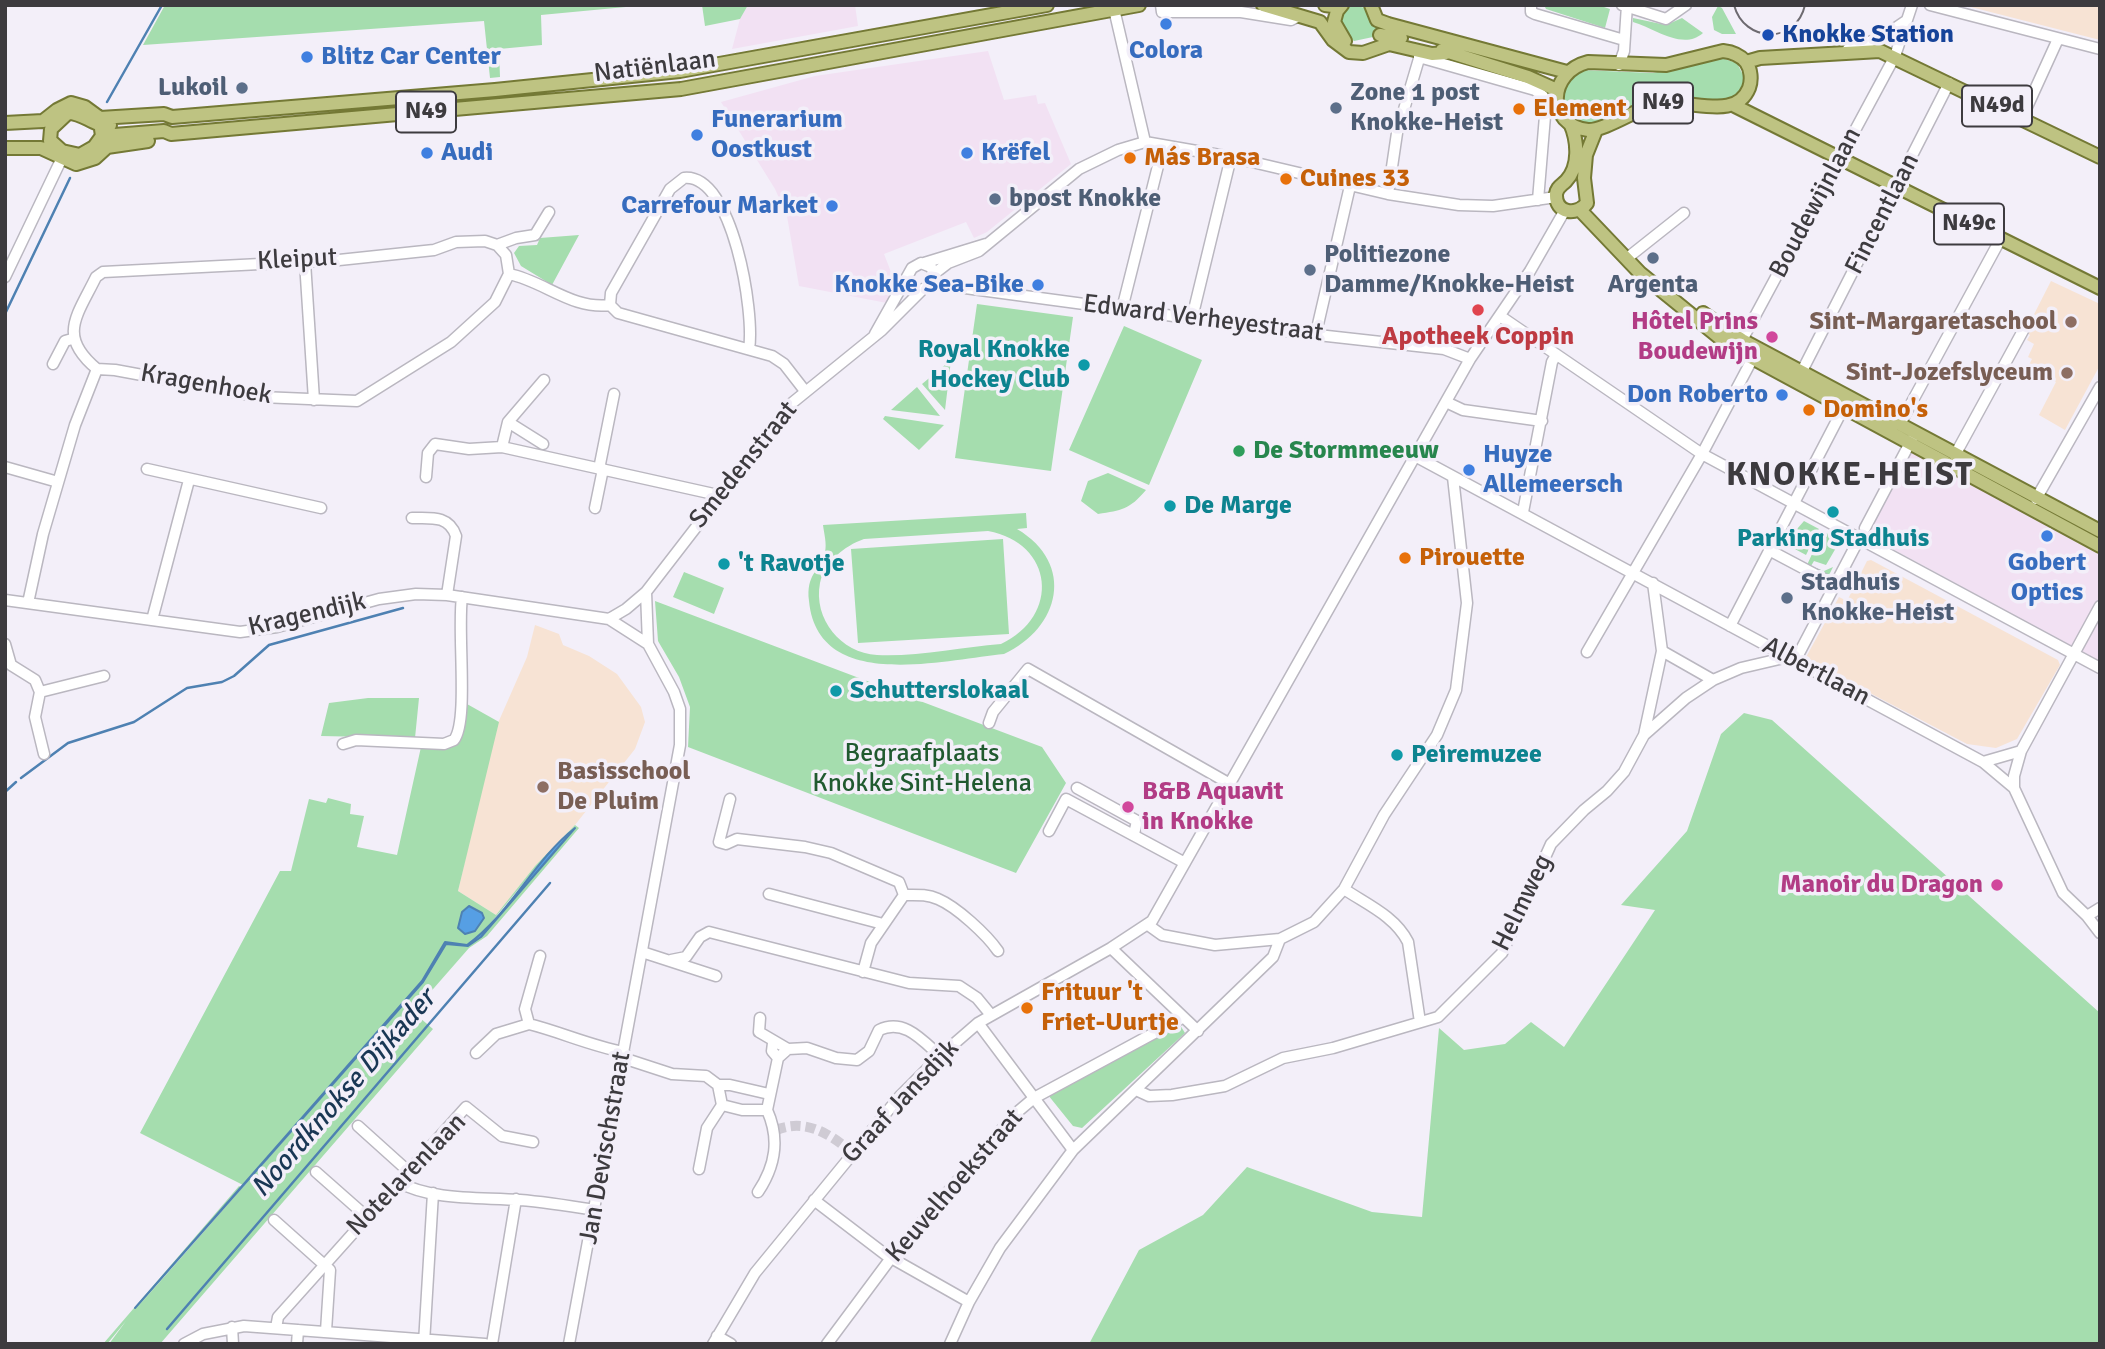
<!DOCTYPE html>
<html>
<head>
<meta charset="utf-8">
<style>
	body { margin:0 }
	#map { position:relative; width:2105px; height:1349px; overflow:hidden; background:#f3eff9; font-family:Signika,sans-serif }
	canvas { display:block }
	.frame { position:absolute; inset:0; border:7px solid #3d3b3f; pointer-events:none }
</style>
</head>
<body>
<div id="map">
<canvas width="2105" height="1349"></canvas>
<div class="frame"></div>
</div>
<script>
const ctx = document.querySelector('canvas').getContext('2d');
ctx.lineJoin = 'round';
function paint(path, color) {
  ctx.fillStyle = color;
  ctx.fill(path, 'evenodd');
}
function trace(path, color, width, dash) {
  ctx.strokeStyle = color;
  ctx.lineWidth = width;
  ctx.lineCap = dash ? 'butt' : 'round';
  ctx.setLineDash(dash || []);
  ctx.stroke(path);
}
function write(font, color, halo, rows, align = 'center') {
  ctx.font = font + ' Signika,sans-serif';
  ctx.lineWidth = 7;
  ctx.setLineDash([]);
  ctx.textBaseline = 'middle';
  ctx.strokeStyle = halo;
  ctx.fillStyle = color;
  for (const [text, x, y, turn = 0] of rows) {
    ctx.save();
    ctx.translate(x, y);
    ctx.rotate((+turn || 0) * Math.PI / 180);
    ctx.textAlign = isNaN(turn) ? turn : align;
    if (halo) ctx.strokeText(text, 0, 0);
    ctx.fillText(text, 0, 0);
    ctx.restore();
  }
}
paint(new Path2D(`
	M748,5H855L858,26L732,49L740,19Z
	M988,51L1004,100L1036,95L1038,104L1045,103L1071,164L987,232L974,238L966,222L884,254L891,272L896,271L900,282L887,303L799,286L787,216L775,189L721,102L815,76Z
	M1909,446L2100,549V662L1867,535L1866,531Z`), '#f2e1f3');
paint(new Path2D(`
	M1963,5H2100V40Z
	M2051,281L2100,304V365L2065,430L2039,415L2056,382L2028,367L2032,359L2028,357L2034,344L2027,340L2030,335L2025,332Z
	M1871,560L2058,660L2060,665L2017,739L1996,748L1967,744L1805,659L1839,597L1847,601L1867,561Z
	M535,625L559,634L563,645L589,656L617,674L641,707L645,722L635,749L575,825L535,866L496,915L458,891L494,732L527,657Z`), '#f7e3d4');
paint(new Path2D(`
	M165,5H647L541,15L542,45L499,49L500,77L490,78L484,21L143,45Z
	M702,5H748L740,19L705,26Z
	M1348,5L1367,8L1380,24L1373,37L1354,41L1341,30L1340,12Z
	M1544,5H1598L1610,9L1605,28L1546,9Z
	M1718,6L1722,8L1736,34H1722L1714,30L1712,17Z
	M1633,18L1666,25L1682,18L1703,33C1683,51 1654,28 1633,22Z
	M1721,58L1737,63L1745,79L1742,92L1730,103L1698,100L1591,126C1570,119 1559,110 1565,87L1581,70L1653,73Z
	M579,235L552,285L521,266L514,253L519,246L537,245L540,238Z
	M977,304L1073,317L1051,471L955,458Z
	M1124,326L1202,360L1149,485L1069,450Z
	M951,360L945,410L922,384Z
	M917,387L940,416L891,410Z
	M885,416L944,425L919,450L883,419Z
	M1108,473L1146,490C1129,510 1122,510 1098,514L1081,501L1088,481Z
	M1026,513L1027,528L1017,529C1076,564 1060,628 1004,654C942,660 818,693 809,601C806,574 819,572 825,552C827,544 824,533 823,525ZM988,531C1054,543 1061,616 1001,644C962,647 916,657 877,655C841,653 813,619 820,583C825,562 844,546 864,539Z
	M1804,521L1819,529L1812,537L1814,539L1806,555L1793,548L1790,537Z
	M1823,531L1840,541L1826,565L1814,561L1811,566L1824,571L1833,567L1828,577L1807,565L1818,541L1821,542Z
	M1003,539L1009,634L858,643L851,549Z
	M684,572L724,588L714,614L673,597Z
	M655,601L1042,747L1066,783L1016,873L688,747L690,707L679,677L658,641Z
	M368,698H419L415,738L321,736L329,703Z
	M467,704L499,722L458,891L496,915L535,866L575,825L579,828L487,936L469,948L413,1012L433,1029L160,1344H109L126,1321L107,1344H103L239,1186L241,1187L136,1309L423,982L446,943L468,946L481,937L536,870L575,829L535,869L480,936L467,945L445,942L422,981L243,1185L140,1133L280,871H291L309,799L326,803L328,798L351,804L350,814L364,816L357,847L397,855L421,747L442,749L460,742Z
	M1744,713L1772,720L2100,1013V1344H1089L1139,1250L1203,1215L1247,1167L1372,1212L1422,1217L1439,1028L1464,1050L1505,1044L1531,1022L1564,1047L1655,910L1621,905L1687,831L1721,734Z
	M1180,1025L1185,1033L1082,1128L1073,1126L1048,1095L1168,1029Z`), '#a5ddae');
const water = new Path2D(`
	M575,828L481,937L468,946L446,944L423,982L135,1308L422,981L445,942L467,945C510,914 534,860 575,828Z
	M469,906L482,913L484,918L475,931L465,934L458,928L462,912Z`);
paint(water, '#569fe4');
trace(water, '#4e81b2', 2);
trace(new Path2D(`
	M107,102L162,5
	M5,314L70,178
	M21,778L68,743L134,722L187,688L222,682L234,676L269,645L403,608
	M5,792L16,782
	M167,1329L550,883`), '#4e81b2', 2.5);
trace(new Path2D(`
	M776,1130C806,1118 830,1134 853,1153`), '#cfcbd4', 10, [10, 5]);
const minor = new Path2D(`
	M1161,5L1162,12H1241L1291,20L1299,16
	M1531,5V12L1535,14L1624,40
	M1622,5L1666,19L1686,5
	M1930,5L2100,49
	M1114,9L1145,142
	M1848,49L1881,38L1906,21
	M1419,57L1535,90L1543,96L1546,104L1538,200
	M1619,65L1624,51L1627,5
	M2022,118L2058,39
	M1388,194L1397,133L1421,52
	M497,245L516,238L535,235L549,212
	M1626,259L1684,213
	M305,262L314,400
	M924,263L986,244
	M935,273L948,263L979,251L1079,169L1118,150L1145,142L1231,157L1388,194L1459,205L1493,206L1556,197
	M5,277L61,160
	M934,281L965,288L1300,333L1444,349L1470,359
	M610,305L611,293L670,189L684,178C733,173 755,314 749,349
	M1122,309L1163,146
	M1500,316L1702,454L2100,668
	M1192,318L1231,157
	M1316,333L1350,186
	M1740,344L1895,56L1912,5
	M53,364L65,341L72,339
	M97,369C57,336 77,316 96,277L103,272L339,260L434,250L456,242L485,241L497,245L506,255L509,274C544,281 572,310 610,305L618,313L772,356L784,364L805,391
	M97,369L115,370L261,397L357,401L451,342L495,302L509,274
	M1800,375L1949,83
	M1446,402L1463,410L1542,421
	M508,422L543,444
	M1900,424L2000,240
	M502,447L508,422L544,380
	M1955,455L2025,327
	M1415,456L1983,762L2014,788L2063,893L2087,916L2100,908
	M5,467L58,482
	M147,469L321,508
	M599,469L614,394
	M426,477L428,453L435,444L469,449L502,447L718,495
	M2036,499L2100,387
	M595,508L603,469
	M1523,512L1552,362L1556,355
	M412,518C431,518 449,515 456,536L447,595
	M1865,528L1912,439
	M1769,550L1835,585
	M5,600L240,632L277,627L379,599L416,594L447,595L609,619L626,609L646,592L792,403L882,330L923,289L933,285L935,277L931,267L921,263L912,268L875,334
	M28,603L43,534L75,425L97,369
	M609,619L648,644
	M152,620L189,480
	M1730,626L1846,403
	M5,644L11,665L35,680L40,692L104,676
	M1662,651L1713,680
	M1587,652L1702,454L1755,354
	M1795,661L1859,539
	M40,692L35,717L44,754
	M989,723L993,712L1028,669L1230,784
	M1644,735L1662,651L1653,583
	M343,744L356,740L444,744L454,740C469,721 457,630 462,597
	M1983,762L2021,751L2100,606
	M1077,788L1137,821L1134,834
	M2014,788V776L2021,751
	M730,799L719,842L726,844L737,839L805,847L831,853L899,882L904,895L871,943L863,972
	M1049,831L1066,799L1185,863
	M1344,889C1366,904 1395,916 1408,942L1420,1022
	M769,894L883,924
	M904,895C916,895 927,894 938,899C957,907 987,935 998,951
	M2087,916L2100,933
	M1148,925L1162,935L1215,945L1280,939L1314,922L1344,889L1384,815L1437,735L1456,690L1467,603L1453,477
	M1111,948L1198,1031
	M642,952L716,976
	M540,956L525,1009L529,1024C561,1032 591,1046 624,1052
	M671,960L686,957L700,937L709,932L909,983L959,986L977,998L991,1015
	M760,1018L759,1032L788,1049L807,1048L836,1058L857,1060L869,1051L879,1030C904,1018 922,1040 940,1056
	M978,1023L1073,1150
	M773,1043L772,1051L778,1058L788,1049
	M476,1053L496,1034L529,1024
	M623,1058L672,1074L706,1076L718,1085L722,1105
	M718,1085H730L769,1094
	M1136,1090L1149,1096L1172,1095L1225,1086L1283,1058L1333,1048L1438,1017L1502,953L1551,844L1584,810L1607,791L1624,772L1644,735L1686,698L1713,680L1741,668L1788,657
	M722,1105L742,1110H767
	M767,1110L778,1058
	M358,1126L408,1171
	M699,1169L707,1128L722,1105
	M316,1172L367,1217
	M398,1182C433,1201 481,1197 520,1200C545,1202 570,1206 595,1210
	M758,1192C776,1165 780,1139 767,1110
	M814,1200L886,1255L969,1302
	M274,1220L330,1270L326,1331
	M232,1327L233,1344
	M276,1328L278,1317L466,1107L502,1136L533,1142
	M717,1336L731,1344
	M424,1343L433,1193
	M184,1344L203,1334L244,1326L485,1344
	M297,1344L298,1330
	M492,1344L516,1199
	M569,1344L680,745V709L674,692L648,644L646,592
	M713,1344L755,1273L900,1096L940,1056L978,1023L1111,948L1152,921L1470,359L1530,271L1565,210
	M827,1344L891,1258L1015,1114L1034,1098L1182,1018
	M950,1344L969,1302L1000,1248L1073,1150L1273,957L1280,939`);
const major = new Path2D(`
	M1263,5L1320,22L1333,40L1349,52L1363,53L1389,44L1432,54L1446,53
	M1325,5L1340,7
	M1342,5L1337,11L1334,22L1345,41
	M1371,5L1377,20L1388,24L1567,72
	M1380,35L1401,38
	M1442,50L1528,77L1557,90
	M1723,51C1732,52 1740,55 1746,62C1751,69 1752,80 1749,88C1735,123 1687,96 1653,105C1635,110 1604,131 1588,130C1545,125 1548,72 1588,62L1666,65Z
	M1746,62L1760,58L1880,51L2100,157
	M1735,106L2100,288
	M5,123L43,121L57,110L71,103L85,107L100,118L164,114L172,117L495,90L680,71L1047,5
	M1570,123C1578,141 1580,166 1566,181C1561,186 1557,187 1556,194C1555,214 1577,216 1587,203L1584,178L1586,155L1596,130
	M102,136L164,131L171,134L681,89L1139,5
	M50,141L51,129L68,113C85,113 93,127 110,125
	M52,142L62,151L80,155L94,147L102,136L101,129
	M5,148H41L76,164L95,158L107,147L148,141
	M1580,210L1640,273L1730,346L2100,546
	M1703,313L1742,340L2100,531`);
trace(minor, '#bab7c0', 13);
trace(major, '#747935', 16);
trace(minor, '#fff', 10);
trace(major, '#bec382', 12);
trace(new Path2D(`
	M1734,5C1744,43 1796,45 1805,5`), '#6d6a70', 2);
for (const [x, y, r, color] of [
	[1166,24,7,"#3f7fe0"],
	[1768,35,7,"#1a4fb4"],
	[307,57,7,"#3f7fe0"],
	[242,88,7,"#5c6f8a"],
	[1336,108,7,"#5c6f8a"],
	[1519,109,7,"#e8710a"],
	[697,135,7,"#3f7fe0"],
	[427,153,7,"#3f7fe0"],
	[967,153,7,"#3f7fe0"],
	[1130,158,7,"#e8710a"],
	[1286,179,7,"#e8710a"],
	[995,199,7,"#5c6f8a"],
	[832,206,7,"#3f7fe0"],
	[1653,258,7,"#5c6f8a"],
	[1310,270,7,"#5c6f8a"],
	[1038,285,7,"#3f7fe0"],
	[1478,310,7,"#e0444e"],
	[2071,322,7,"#8d6e63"],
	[1772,337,7,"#d1479c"],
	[1084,365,7,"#0f9aa8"],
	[2067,373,7,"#8d6e63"],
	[1782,395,7,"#3f7fe0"],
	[1809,410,7,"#e8710a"],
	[1239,451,7,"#2e9e5b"],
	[1469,470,7,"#3f7fe0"],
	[1170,506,7,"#0f9aa8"],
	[1833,512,7,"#0f9aa8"],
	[2047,536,7,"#3f7fe0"],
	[1405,558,7,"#e8710a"],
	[724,564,7,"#0f9aa8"],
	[1787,598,7,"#5c6f8a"],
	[836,691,7,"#0f9aa8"],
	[1397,755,7,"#0f9aa8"],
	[543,787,7,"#8d6e63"],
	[1128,807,7,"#d1479c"],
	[1997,885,7,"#d1479c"],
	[1027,1008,7,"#e8710a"]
]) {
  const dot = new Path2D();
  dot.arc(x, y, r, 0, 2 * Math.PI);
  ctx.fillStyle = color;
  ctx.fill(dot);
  trace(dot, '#f3eff9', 2.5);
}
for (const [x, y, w] of [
	[1663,103,60],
	[1997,106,70],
	[426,112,60],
	[1969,224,70]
]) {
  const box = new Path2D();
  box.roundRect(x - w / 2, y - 20.5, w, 41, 5);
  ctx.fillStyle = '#f3eff9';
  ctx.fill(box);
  trace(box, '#3d3b3f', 2);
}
write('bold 24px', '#3d3b3f', null, [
	["N49",1663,103],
	["N49d",1997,106],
	["N49",426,112],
	["N49c",1969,224]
]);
write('bold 26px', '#164399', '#f3eff9', [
	["Knokke Station",1782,35]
], 'left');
write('bold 26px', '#366cbe', '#f3eff9', [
	["Colora",1166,51,"center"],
	["Blitz Car Center",321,57],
	["Funerarium",711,120],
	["Oostkust",711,150],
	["Audi",441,153],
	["Krëfel",981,153],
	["Carrefour Market",818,206,"right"],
	["Knokke Sea-Bike",1024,285,"right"],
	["Don Roberto",1768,395,"right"],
	["Huyze",1483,455],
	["Allemeersch",1483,485],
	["Gobert",2047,563,"center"],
	["Optics",2047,593,"center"]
], 'left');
write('26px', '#3d3b3f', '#f3eff9', [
	["Natiënlaan",655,67,-7],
	["Boudewijnlaan",1816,203,-62],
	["Fincentlaan",1883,214,-63],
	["Kleiput",297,260,-3],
	["Edward Verheyestraat",1203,319,7],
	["Kragenhoek",206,385,10],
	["Smedenstraat",744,465,-51],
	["Kragendijk",307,615,-13],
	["Albertlaan",1816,672,28],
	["Helmweg",1523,903,-64],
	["Graaf Jansdijk",901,1102,-47],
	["Jan Devischstraat",606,1148,-80],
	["Notelarenlaan",407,1175,-46],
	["Keuvelhoekstraat",955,1186,-49]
]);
write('bold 26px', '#4e5e75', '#f3eff9', [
	["Lukoil",228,88,"right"],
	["Zone 1 post",1350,93],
	["Knokke-Heist",1350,123],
	["bpost Knokke",1009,199],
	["Politiezone",1324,255],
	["Damme/Knokke-Heist",1324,285],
	["Argenta",1653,285,"center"],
	["Stadhuis",1801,583],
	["Knokke-Heist",1801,613]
], 'left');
write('bold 26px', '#c56008', '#f3eff9', [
	["Element",1533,109],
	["Más Brasa",1144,158],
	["Cuines 33",1300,179],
	["Domino's",1823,410],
	["Pirouette",1419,558],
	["Frituur 't",1041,993],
	["Friet-Uurtje",1041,1023]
], 'left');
write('bold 26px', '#b23c85', '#f3eff9', [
	["Hôtel Prins",1758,322],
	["Boudewijn",1758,352],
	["B&B Aquavit",1142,792,"left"],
	["in Knokke",1142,822,"left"],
	["Manoir du Dragon",1983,885]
], 'right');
write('bold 26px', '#785e54', '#f3eff9', [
	["Sint-Margaretaschool",2057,322],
	["Sint-Jozefslyceum",2053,373],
	["Basisschool",557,772,"left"],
	["De Pluim",557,802,"left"]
], 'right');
write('bold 26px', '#be3a42', '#f3eff9', [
	["Apotheek Coppin",1478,337]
]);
write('bold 26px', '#0d838f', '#f3eff9', [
	["Royal Knokke",1070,350,"right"],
	["Hockey Club",1070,380,"right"],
	["De Marge",1184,506],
	["Parking Stadhuis",1833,539,"center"],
	["'t Ravotje",738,564],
	["Schutterslokaal",850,691],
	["Peiremuzee",1411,755]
], 'left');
write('bold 26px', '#27864d', '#f3eff9', [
	["De Stormmeeuw",1253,451]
], 'left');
write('26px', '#205a2f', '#f3eff9', [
	["Begraafplaats",922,754],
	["Knokke Sint-Helena",922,784]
]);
write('italic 28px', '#193754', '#f3eff9', [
	["Noordknokse Dijkader",344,1094,-49]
]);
ctx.letterSpacing = '2px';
write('bold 33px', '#3d3b3f', '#f3eff9', [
	["KNOKKE-HEIST",1850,476]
]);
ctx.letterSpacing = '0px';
</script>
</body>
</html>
